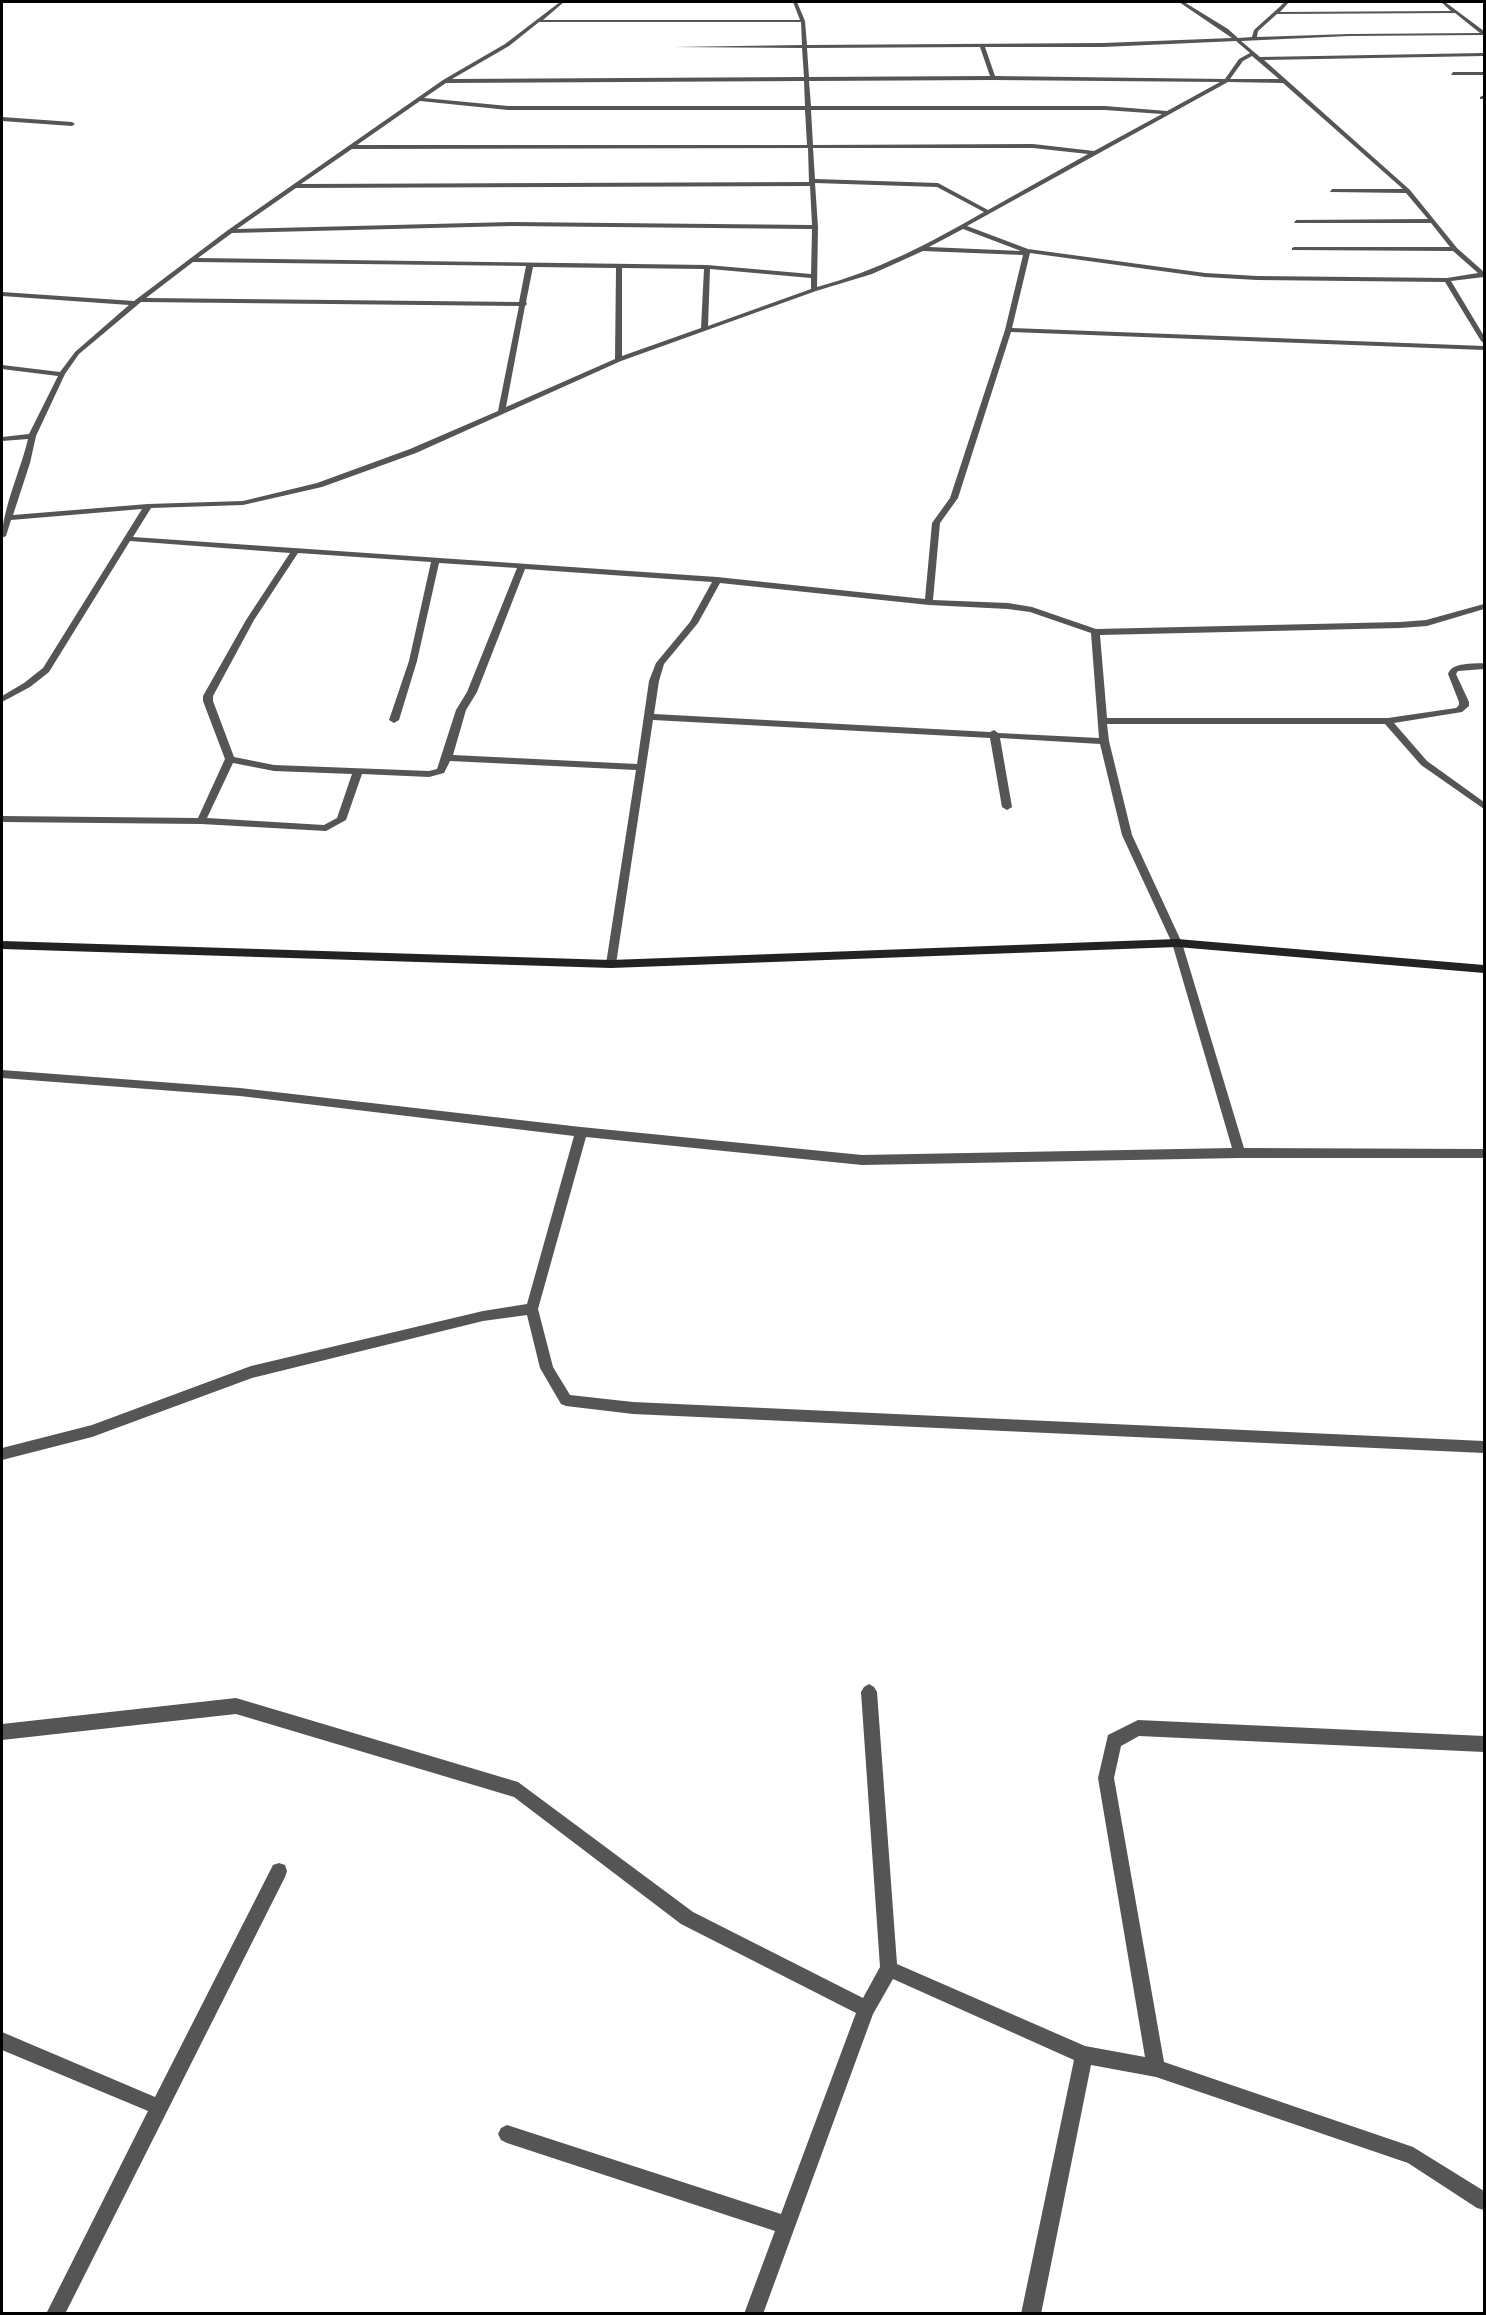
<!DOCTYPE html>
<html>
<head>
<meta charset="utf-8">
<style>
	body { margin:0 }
	#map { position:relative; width:1486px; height:2315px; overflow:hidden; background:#fff; font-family:"Nunito Sans",sans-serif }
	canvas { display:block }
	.frame { position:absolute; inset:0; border:3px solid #000; pointer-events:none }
</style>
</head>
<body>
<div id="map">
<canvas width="1486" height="2315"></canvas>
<div class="frame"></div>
</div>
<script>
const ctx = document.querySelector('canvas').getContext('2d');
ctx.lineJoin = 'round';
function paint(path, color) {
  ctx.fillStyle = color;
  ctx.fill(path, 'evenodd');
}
paint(new Path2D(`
	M2,117L72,122L75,124L72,126L2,121Z`), '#555');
paint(new Path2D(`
	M560,2H564L543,20H800L793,2H797L805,21L807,45L1103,43L1232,38L1179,2H1184L1228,29L1238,38L1252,37L1254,30L1285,2H1289L1280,12L1451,11L1441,2H1445L1484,31V35L1349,36L1241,41L1260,57L1484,53V56L1264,60L1410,190L1457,248L1484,272V277L1451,281L1484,336V343L1481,341L1445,282L1257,280L1205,277L1030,253L1012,328L1484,346V350L1011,332L958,498L940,523L933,600L1008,603L1032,607L1096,629L1400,622L1426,620L1484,604V609L1427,626L1400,628L1100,635L1107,718H1388L1456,708L1459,705V702L1448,674C1452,662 1473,664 1484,663V669L1458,671L1456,674L1469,702V706L1462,712L1394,723L1427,761L1484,802V809L1421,765L1385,724H1107L1109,741L1132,835L1182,943L1244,1148L1484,1149V1158H1239L862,1165L586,1137L538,1309L553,1367L570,1395L633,1402L1484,1441V1453L633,1414L566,1406L561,1404L540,1368L527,1315L483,1321L252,1378L92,1437L2,1460V1448L92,1425L251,1366L483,1311L527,1304L574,1136L240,1096L2,1078V1070L240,1088L581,1127L862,1155L1232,1148L1172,943L1122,835L1100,744L1000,738L1012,807L1007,810L1002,807L990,738L653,720L616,964L611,968L606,964L636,770L450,761L444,773L429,777L362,774L346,820L326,831L201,824L2,822V816L198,818L225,759L203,701V696L246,620L290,553L130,541L49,672L30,687L2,702V696L24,683L43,668L142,509L11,520L6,536L2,538C2,510 21,469 28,439L2,441V437L29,434L58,376L2,369V365L60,372L75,352L129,305L2,296V292L134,301L228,230L443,80L505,44ZM1455,13L1480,33L1349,34L1257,37L1258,31L1277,14ZM539,22H801L802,45L673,47L802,48L804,77L452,79L509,46ZM1236,41L1250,53L1239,59L1225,79L995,76L985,47H1103ZM980,47L990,76L809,77L807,48ZM1252,56L1279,79H1230L1243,61ZM993,80L1220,82L1167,111L1105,106H811L809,81ZM804,81L805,106H508L424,98L446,83ZM1228,82L1283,83L1403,189H1332L1330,192L1406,193L1428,219L1296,220L1294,223H1431L1450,247H1294L1292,248V250L1453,251L1478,273L1447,278L1257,276L1205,273L1028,249L967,226ZM420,101L508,110H805L807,145H357ZM811,110H1105L1162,114L1094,151L1033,144L813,145ZM808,148L809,182L301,184L352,149ZM813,148H1033L1088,154L988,210L938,183L815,179ZM815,183L937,187L984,212C930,243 877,271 817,287L818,227ZM810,186L812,225L511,222L237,229L296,188ZM511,226L812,229L811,274L707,265L198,258L232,233ZM963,229L1021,251L929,247ZM923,251L1023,255L1005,330L950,498L932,523L925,599L717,577L133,537L151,508L243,505L322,487L416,453L621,361L816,291L872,274ZM193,262L526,266L519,302L146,298ZM533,267L616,268L615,359L506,407L525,306L527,304L526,302ZM622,268L704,269L701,328L622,356ZM710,269L811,278V289L708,326ZM141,302L519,306L498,411L410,449L317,483L243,501L148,504L13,515L30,463L36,436L65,374L79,354ZM298,553L431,562L409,661L389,720L394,723L399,720L417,661L439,563L517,568L467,692L456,710L437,769L429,771L274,765L234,757L213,701V696L254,620ZM525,569L712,582L690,622L656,663L649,681L637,764L453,755L466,710L477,692ZM720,583L929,605L1008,609L1030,612L1091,633L1099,738L998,733L994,730L990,732L654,714L659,681L664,664L698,623ZM233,763L274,771L352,774L337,818L324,825L207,818Z
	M1453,72H1484V75H1451Z
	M1484,95V99H1480V97Z
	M869,1684L874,1687L877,1692L897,1964L1085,2046L1145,2057L1098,1778L1108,1735L1138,1720L1484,1736V1752L1139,1736L1121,1746L1114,1778L1164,2062L1413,2147L1484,2191V2210L1477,2208L1408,2163L1156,2077L1091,2065L1041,2314H1021L1074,2060L893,1979L873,2014L763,2314H744L775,2231L507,2143L501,2140L498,2134L501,2128L507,2125L781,2214L856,2013L681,1924L514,1797L236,1714L2,1740V1724L236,1698L518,1782L693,1912L863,1998L880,1967L861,1692L864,1687Z
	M279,1863L285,1865L287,1871L285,1877L65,2314H46L148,2111L2,2050V2032L155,2097L273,1865Z`), '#555');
paint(new Path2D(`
	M1177,939L1484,965V973L1177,947L611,968L2,949V941L611,960Z`), '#222');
</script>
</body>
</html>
